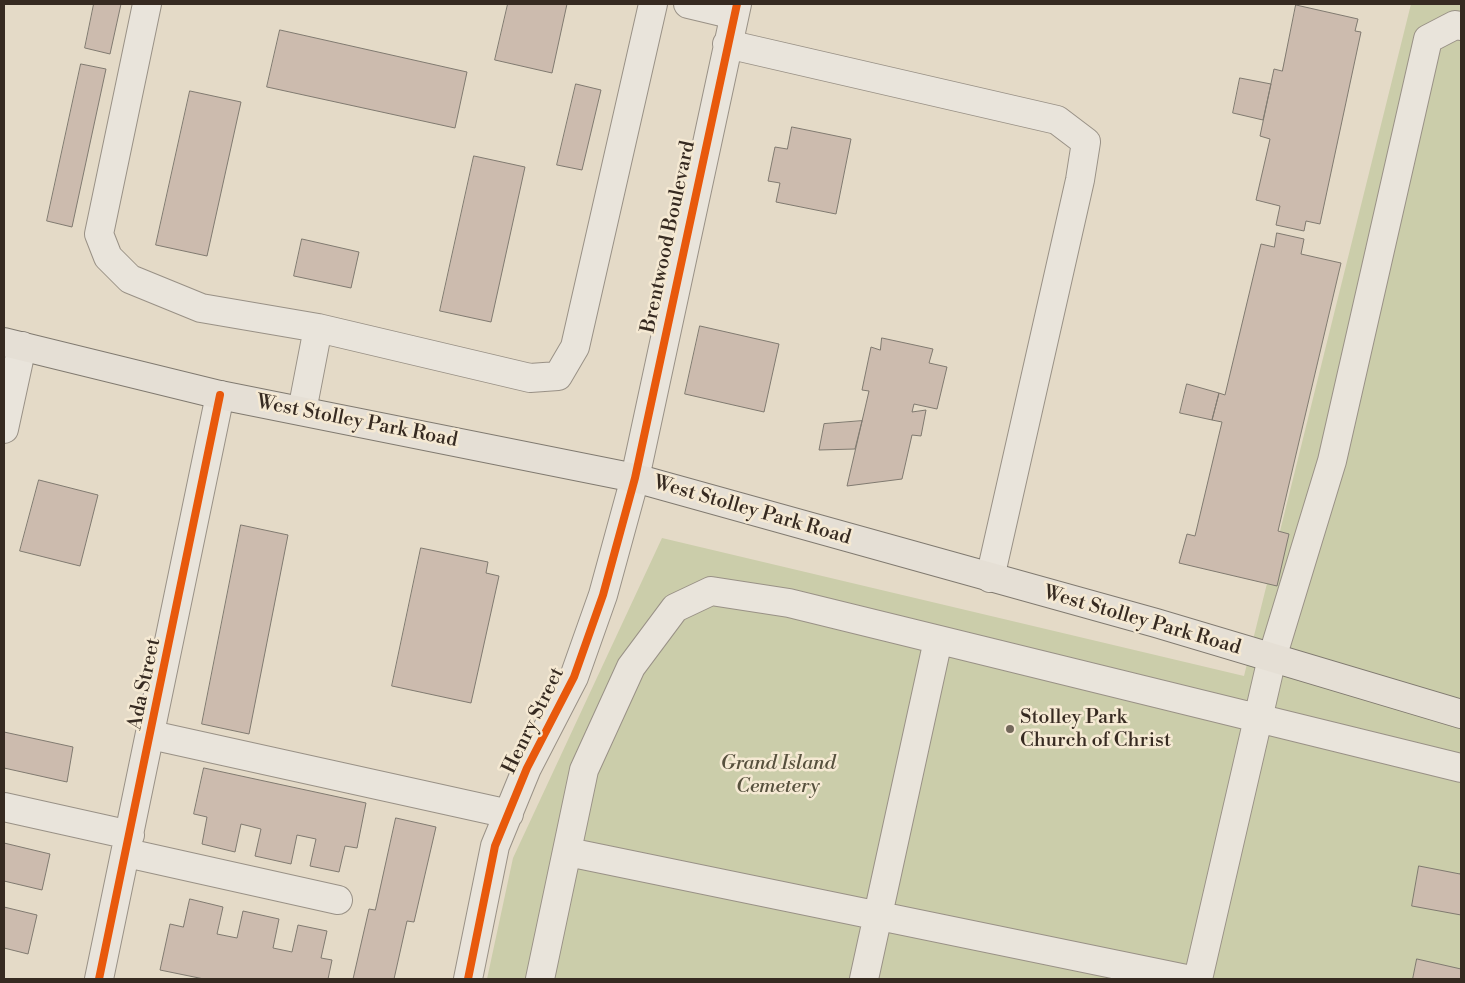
<!DOCTYPE html>
<html>
<head>
<meta charset="utf-8">
<style>
	body { margin:0 }
	#map { position:relative; width:1465px; height:983px; overflow:hidden; background:#e4dac7; font-family:"Libre Bodoni",serif }
	canvas { display:block }
	.frame { position:absolute; inset:0; border:5px solid #362a21; pointer-events:none }
</style>
</head>
<body>
<div id="map">
<canvas width="1465" height="983"></canvas>
<div class="frame"></div>
</div>
<script>
const ctx = document.querySelector('canvas').getContext('2d');
ctx.lineJoin = 'round';
function paint(path, color) {
  ctx.fillStyle = color;
  ctx.fill(path, 'evenodd');
}
function trace(path, color, width, dash) {
  ctx.strokeStyle = color;
  ctx.lineWidth = width;
  ctx.lineCap = dash ? 'butt' : 'round';
  ctx.setLineDash(dash || []);
  ctx.stroke(path);
}
function write(font, color, halo, rows, align = 'center') {
  ctx.font = font + ' "Libre Bodoni",serif';
  ctx.lineWidth = 5;
  ctx.setLineDash([]);
  ctx.textBaseline = 'middle';
  ctx.strokeStyle = halo;
  ctx.fillStyle = color;
  for (const [text, x, y, turn = 0] of rows) {
    ctx.save();
    ctx.translate(x, y);
    ctx.rotate((+turn || 0) * Math.PI / 180);
    ctx.textAlign = isNaN(turn) ? turn : align;
    if (halo) ctx.strokeText(text, 0, 0);
    ctx.fillText(text, 0, 0);
    ctx.restore();
  }
}
paint(new Path2D(`
	M1411,4H1461V979H487L513,858L662,538L1244,676Z`), '#cbcdaa');
const building = new Path2D(`
	M94,4H121L110,54L85,48Z
	M508,4H567L552,73L495,60Z
	M1296,5L1358,19L1355,31L1361,32L1320,224L1306,221L1304,231L1276,225L1280,206L1256,200L1270,139L1260,136L1274,69L1282,71Z
	M280,30L467,72L455,128L267,87Z
	M81,64L106,69L72,227L47,221Z
	M1240,78L1271,84L1263,120L1233,113Z
	M576,84L601,90L582,170L557,165Z
	M190,91L241,102L207,256L156,245Z
	M792,127L851,139L836,214L776,202L780,183L768,181L775,147L787,149Z
	M474,156L525,167L491,322L440,311Z
	M1277,233L1304,239L1301,254L1341,263L1278,531L1289,534L1277,586L1179,563L1187,534L1195,536L1222,422L1212,420L1219,393L1225,395L1261,244L1274,247Z
	M302,239L359,252L351,288L294,276Z
	M700,326L779,344L764,412L685,394Z
	M882,338L933,349L929,363L947,367L937,409L914,404L912,412L926,410L921,436L912,435L902,479L847,486L869,391L862,390L871,347L880,350Z
	M1187,384L1219,393L1212,420L1180,413Z
	M862,421L855,449L819,450L824,424Z
	M39,480L98,495L80,566L20,551Z
	M241,525L288,535L249,734L202,724Z
	M421,548L488,562L486,573L499,576L471,703L392,686Z
	M4,732L73,747L67,782L4,768Z
	M204,768L366,803L357,848L345,846L339,872L310,866L316,839L297,835L291,864L255,856L261,829L241,824L235,852L202,844L207,817L194,814Z
	M396,818L436,827L414,922L407,921L394,979H353L369,909L375,910Z
	M4,843L50,854L42,890L4,881Z
	M1419,866L1460,874L1461,871V915L1412,906Z
	M190,899L223,907L217,934L237,938L243,911L279,919L273,948L292,952L298,925L327,931L321,958L332,960L328,979H204L160,970L170,924L183,927Z
	M4,907L37,915L28,954L4,948Z
	M1417,959L1461,969V979H1413Z`);
paint(building, '#ccbbae');
trace(building, '#807a70', 1);
const minor = new Path2D(`
	M147,4L99,234L108,257L130,279L201,308L318,328L530,378L558,376L575,347L653,4
	M688,4L734,15
	M727,44L1057,120L1086,142L1080,180L990,578
	M302,411L318,328
	M4,429L22,346
	M151,735L509,814
	M4,807L130,835
	M568,852L1186,979
	M127,853L338,900
	M99,979L220,395
	M468,979L495,846L527,768L574,677L603,595L635,478L737,4
	M540,979L584,770L631,667L675,608L711,591L789,603L1461,768
	M864,979L938,640
	M1198,979L1272,658L1332,461L1428,39L1455,25L1461,26`);
const major = new Path2D(`
	M4,342L220,395L635,478L1156,623L1461,714`);
trace(minor, '#999186', 30);
trace(major, '#807a70', 30);
trace(minor, '#e9e4db', 28);
trace(major, '#e5dfd5', 28);
trace(new Path2D(`
	M99,979L220,395
	M468,979L495,846L527,768L574,677L603,595L635,478L737,4`), '#e8590c', 8);
for (const [x, y, r, color] of [
	[1010,729,5,"#73685b"]
]) {
  const dot = new Path2D();
  dot.arc(x, y, r, 0, 2 * Math.PI);
  ctx.fillStyle = color;
  ctx.fill(dot);
  trace(dot, '#f5e9d3', 2);
}
write('20px', '#362a21', '#f5e9d3', [
	["Brentwood Boulevard",669,237,-78],
	["West Stolley Park Road",357,422,11],
	["West Stolley Park Road",752,511,16],
	["West Stolley Park Road",1142,621,16],
	["Ada Street",145,684,-78],
	["Henry Street",534,721,-64]
]);
write('20px', '#362a21', '#f5e9d3', [
	["Stolley Park",1020,718],
	["Church of Christ",1020,741]
], 'left');
write('italic 20px', '#56503d', '#f5e9d3', [
	["Grand Island",778,764],
	["Cemetery",778,787]
]);
</script>
</body>
</html>
